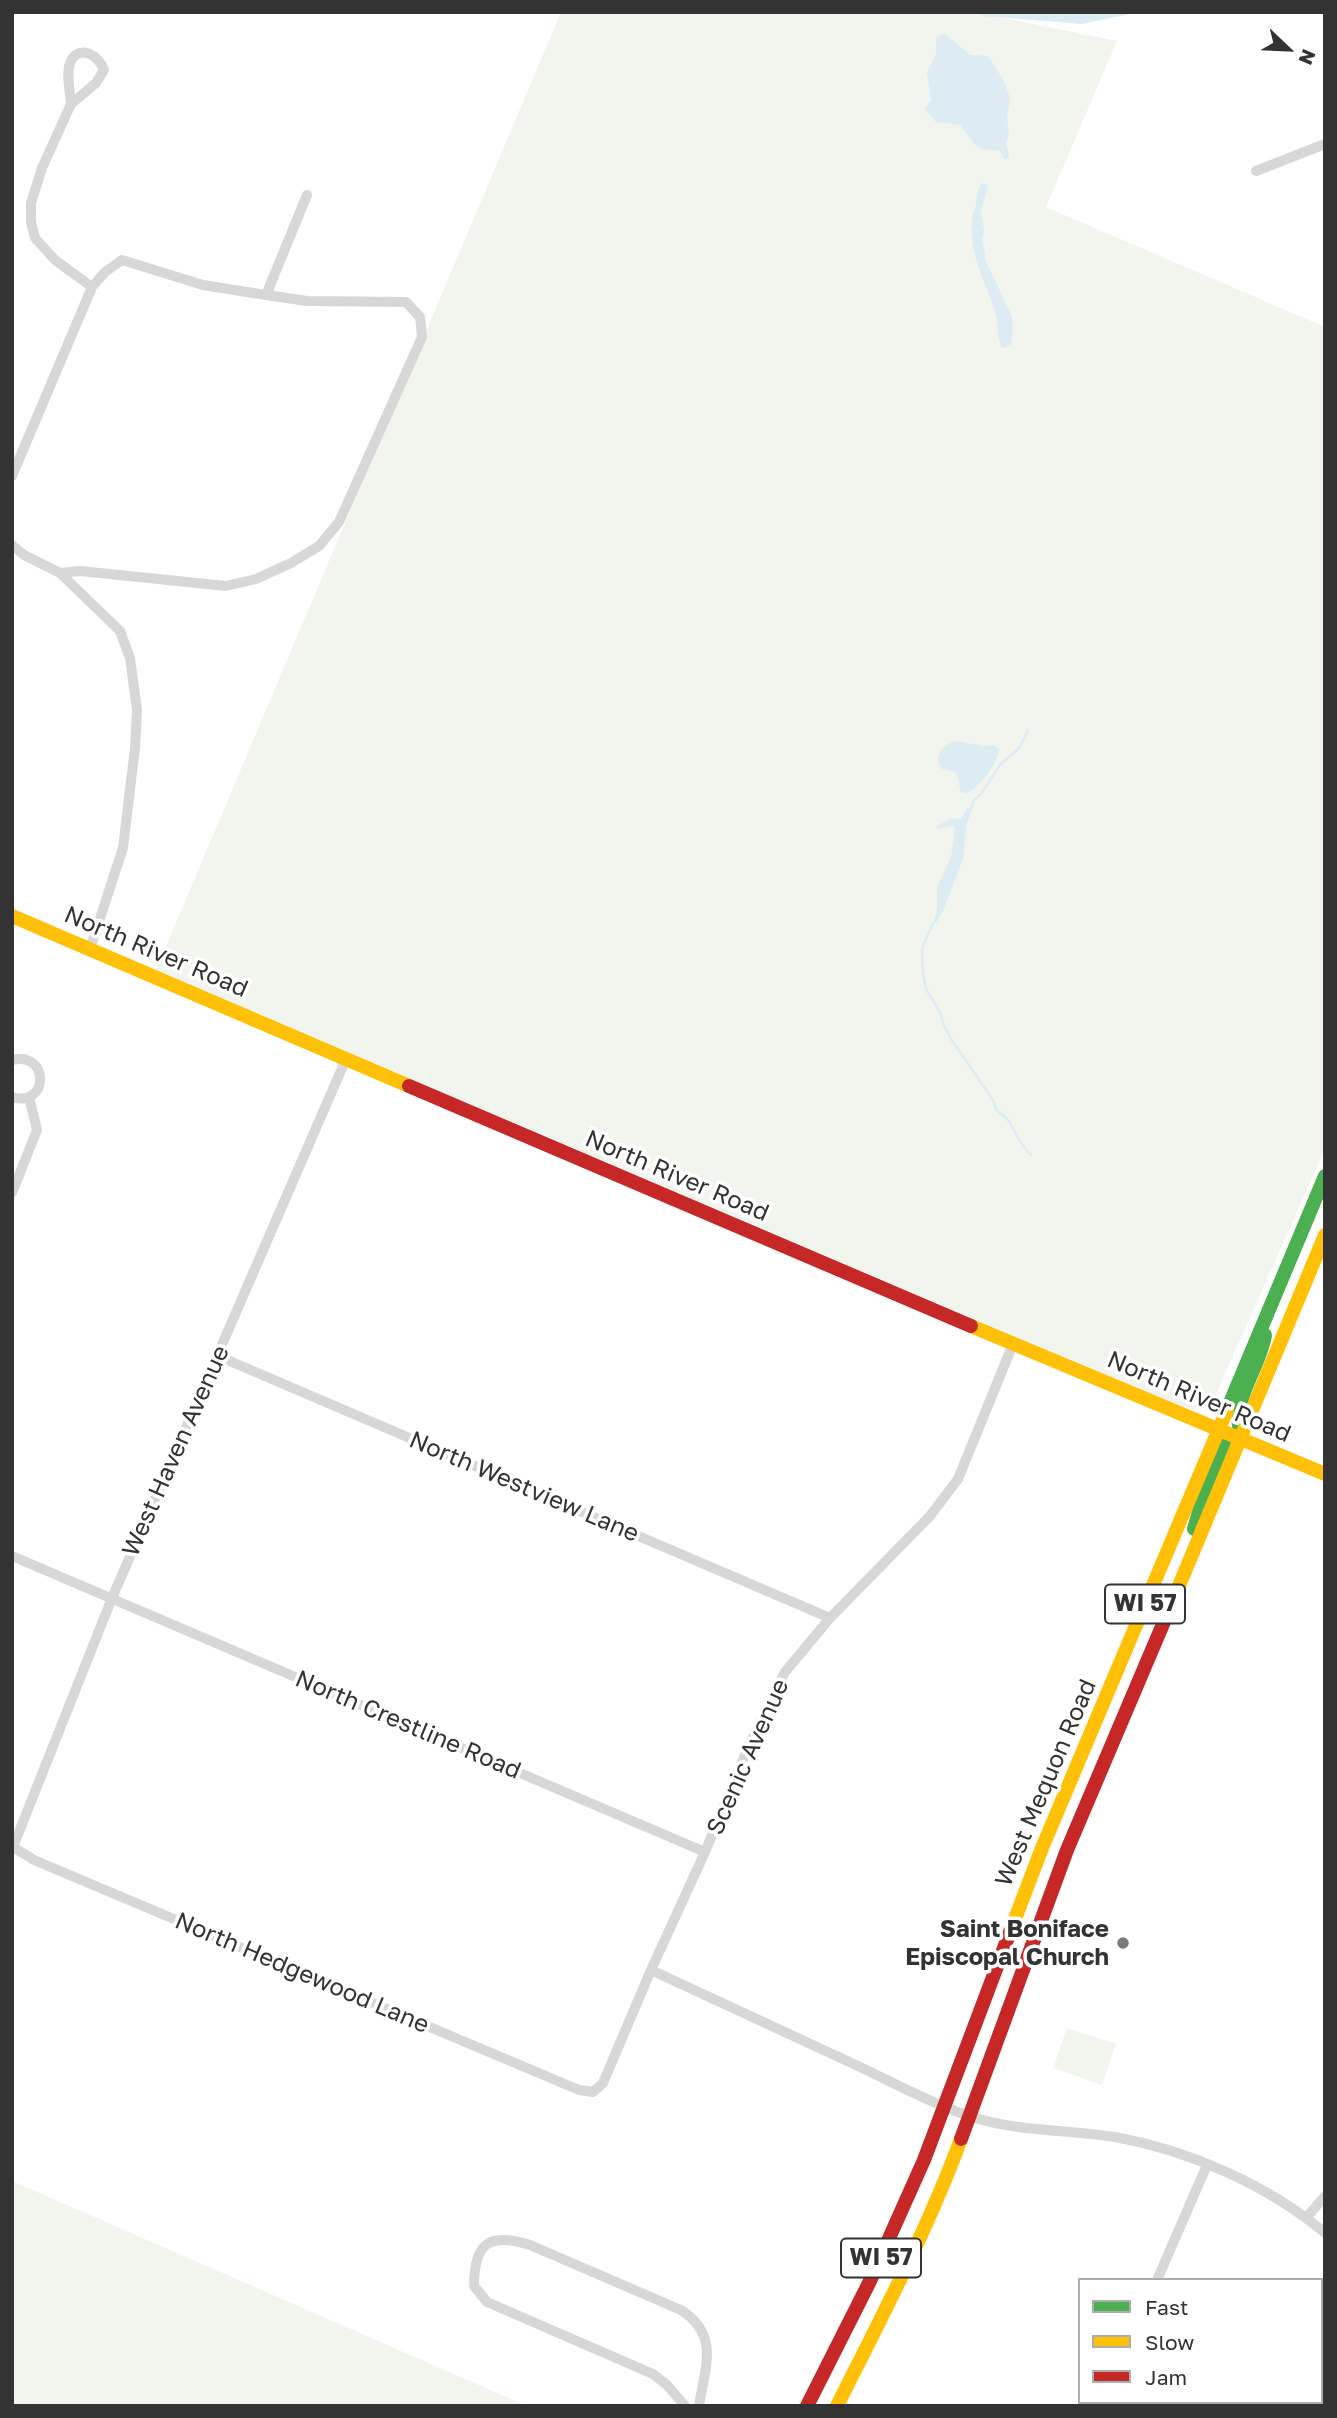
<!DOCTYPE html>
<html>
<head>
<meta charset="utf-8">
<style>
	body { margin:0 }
	#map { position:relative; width:1337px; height:2418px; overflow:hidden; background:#fff; font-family:"Golos Text",sans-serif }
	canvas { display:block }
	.frame { position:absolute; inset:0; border:14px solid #333; pointer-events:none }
	.legend { position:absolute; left:1078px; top:2278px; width:245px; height:126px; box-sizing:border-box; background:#fff; border:2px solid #adadad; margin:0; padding:9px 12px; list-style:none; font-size:21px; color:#333 }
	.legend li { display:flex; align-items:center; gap:14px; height:35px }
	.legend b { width:35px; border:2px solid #adadad }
	.north { position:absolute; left:1253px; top:14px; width:70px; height:70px; -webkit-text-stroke:5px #fff; paint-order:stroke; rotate:113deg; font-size:19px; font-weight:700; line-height:28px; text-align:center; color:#333 }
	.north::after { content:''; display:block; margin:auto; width:24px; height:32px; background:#333; clip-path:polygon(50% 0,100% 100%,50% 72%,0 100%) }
</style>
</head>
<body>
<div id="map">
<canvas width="1337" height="2418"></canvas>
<div class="frame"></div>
<ul class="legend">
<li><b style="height:9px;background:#4caf50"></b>Fast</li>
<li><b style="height:9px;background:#ffc107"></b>Slow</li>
<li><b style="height:9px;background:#c62828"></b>Jam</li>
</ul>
<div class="north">N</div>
</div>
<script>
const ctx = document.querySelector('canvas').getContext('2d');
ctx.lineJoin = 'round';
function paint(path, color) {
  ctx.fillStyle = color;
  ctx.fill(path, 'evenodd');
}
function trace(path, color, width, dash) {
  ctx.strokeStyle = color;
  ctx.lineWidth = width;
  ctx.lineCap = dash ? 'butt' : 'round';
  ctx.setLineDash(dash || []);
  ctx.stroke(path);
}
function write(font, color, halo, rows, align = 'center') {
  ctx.font = font + ' "Golos Text",sans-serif';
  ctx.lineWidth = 7;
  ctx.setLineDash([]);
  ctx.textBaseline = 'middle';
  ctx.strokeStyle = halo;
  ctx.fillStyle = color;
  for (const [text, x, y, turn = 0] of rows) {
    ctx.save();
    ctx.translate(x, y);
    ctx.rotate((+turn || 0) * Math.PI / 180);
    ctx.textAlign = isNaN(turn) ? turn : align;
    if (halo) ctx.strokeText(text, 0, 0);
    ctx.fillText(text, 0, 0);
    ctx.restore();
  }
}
paint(new Path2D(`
	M561,12H974L1117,41L1046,207L1325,327V1149L1217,1392C1213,1400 1208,1410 1199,1410C1177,1409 1119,1381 1096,1371L156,970Z
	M1067,2028L1116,2044L1102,2085L1053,2068Z
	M12,2181L527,2406H12Z`), '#f1f5ed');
paint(new Path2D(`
	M976,12H1140L1082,24L983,16Z
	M942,34H945L970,55L988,56L1004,81L1010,98L1007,118L1009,134L1006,144L1009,154L1008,159H1004L1000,151L983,149L975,145L960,125L936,122L924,109L931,101L927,73L936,54V38Z
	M984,183L988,186L981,211L984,231L982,238L986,261L1012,317L1013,330L1011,344L1005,348H1002C996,336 999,323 995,311C985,281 969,254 972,221C972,215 975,210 976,205C977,197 977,191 981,184Z
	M957,741L983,746L994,745L999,750C997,765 980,786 967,793L961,792L956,772L942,769C932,756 943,744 957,741Z
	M967,808L972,809L967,823L963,859L943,911L936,923H933L937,912V887L951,857L955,829L953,826L937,829L936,827L951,818L961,819Z`), '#ddebf3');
trace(new Path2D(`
	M971,808L974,800L981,794L1000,765L1020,747L1028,730
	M933,923L923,946L922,955L923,972L926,989L940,1012L944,1025L951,1039L993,1100L996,1109L1009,1121L1021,1143L1031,1155`), '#ddebf3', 2.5);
trace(new Path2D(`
	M71,104C70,92 66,74 70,63C78,43 99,55 104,70L96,83L71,104L42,168L31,203V222L35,238L55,260L92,287
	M1256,171L1325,144
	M266,295L307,195
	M12,476L92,287L105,272L122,260L203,285L266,295L307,301L406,302L420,317L422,337L339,522L319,546L291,563L256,579L226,586L80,571L60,573
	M12,545L24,555L60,573L120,631L130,658L137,710L135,748L123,848L90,949
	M12,1060C50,1051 49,1108 12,1097
	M12,1193L37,1130L29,1097
	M218,1356L830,1618
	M12,1556L705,1852
	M13,1847L34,1860L579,2090L593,2092L603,2083L651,1970L705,1852L750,1743L785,1672L830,1618L930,1516L958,1479L1013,1344
	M13,1847L112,1598L346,1059
	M651,1970C720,2002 789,2034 858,2066C894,2083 930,2103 969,2116C1016,2132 1066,2129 1115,2137C1188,2150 1268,2185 1325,2233
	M1306,2218L1325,2196
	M1157,2280L1207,2165
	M685,2406L667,2385L653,2374L487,2302L474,2286C474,2243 489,2232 530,2245L681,2310C720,2335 705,2367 699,2406`), '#d7d7d7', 10);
trace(new Path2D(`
	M1227,1410L1325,1176
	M1242,1438C1228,1403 1260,1369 1265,1335
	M1194,1529L1203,1498L1223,1452L1224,1441L1219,1429`), '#4caf50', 14);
trace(new Path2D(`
	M12,916L409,1086
	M971,1326L1325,1474
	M1166,1617L1325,1235
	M1010,1932L1042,1848L1227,1410
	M837,2406C881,2318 927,2231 961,2139`), '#ffc107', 14);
trace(new Path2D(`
	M409,1086L971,1326
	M961,2139L1067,1850L1166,1617
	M807,2406L870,2281L924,2160L1010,1932`), '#c62828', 14);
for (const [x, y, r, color] of [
	[1123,1943,7,"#7a7a7a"]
]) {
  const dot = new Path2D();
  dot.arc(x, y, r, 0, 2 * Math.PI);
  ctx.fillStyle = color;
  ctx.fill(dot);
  trace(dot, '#fff', 2.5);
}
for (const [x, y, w] of [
	[1145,1604,80],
	[881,2258,80]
]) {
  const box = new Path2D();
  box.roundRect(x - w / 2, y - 19.5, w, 39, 5);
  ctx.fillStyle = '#fff';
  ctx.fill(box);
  trace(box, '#333', 2);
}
write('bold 23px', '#333', null, [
	["WI 57",1145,1604],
	["WI 57",881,2258]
]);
write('24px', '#333', '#fff', [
	["North River Road",156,952,23],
	["North River Road",677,1176,23],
	["North River Road",1199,1397,23],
	["West Haven Avenue",176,1451,-66],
	["North Westview Lane",524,1487,23],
	["North Crestline Road",408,1725,23],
	["Scenic Avenue",748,1757,-66],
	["West Mequon Road",1046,1783,-67],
	["North Hedgewood Lane",302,1973,23]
]);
write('bold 24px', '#333', '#fff', [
	["Saint Boniface",1109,1929],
	["Episcopal Church",1109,1957]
], 'right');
</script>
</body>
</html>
